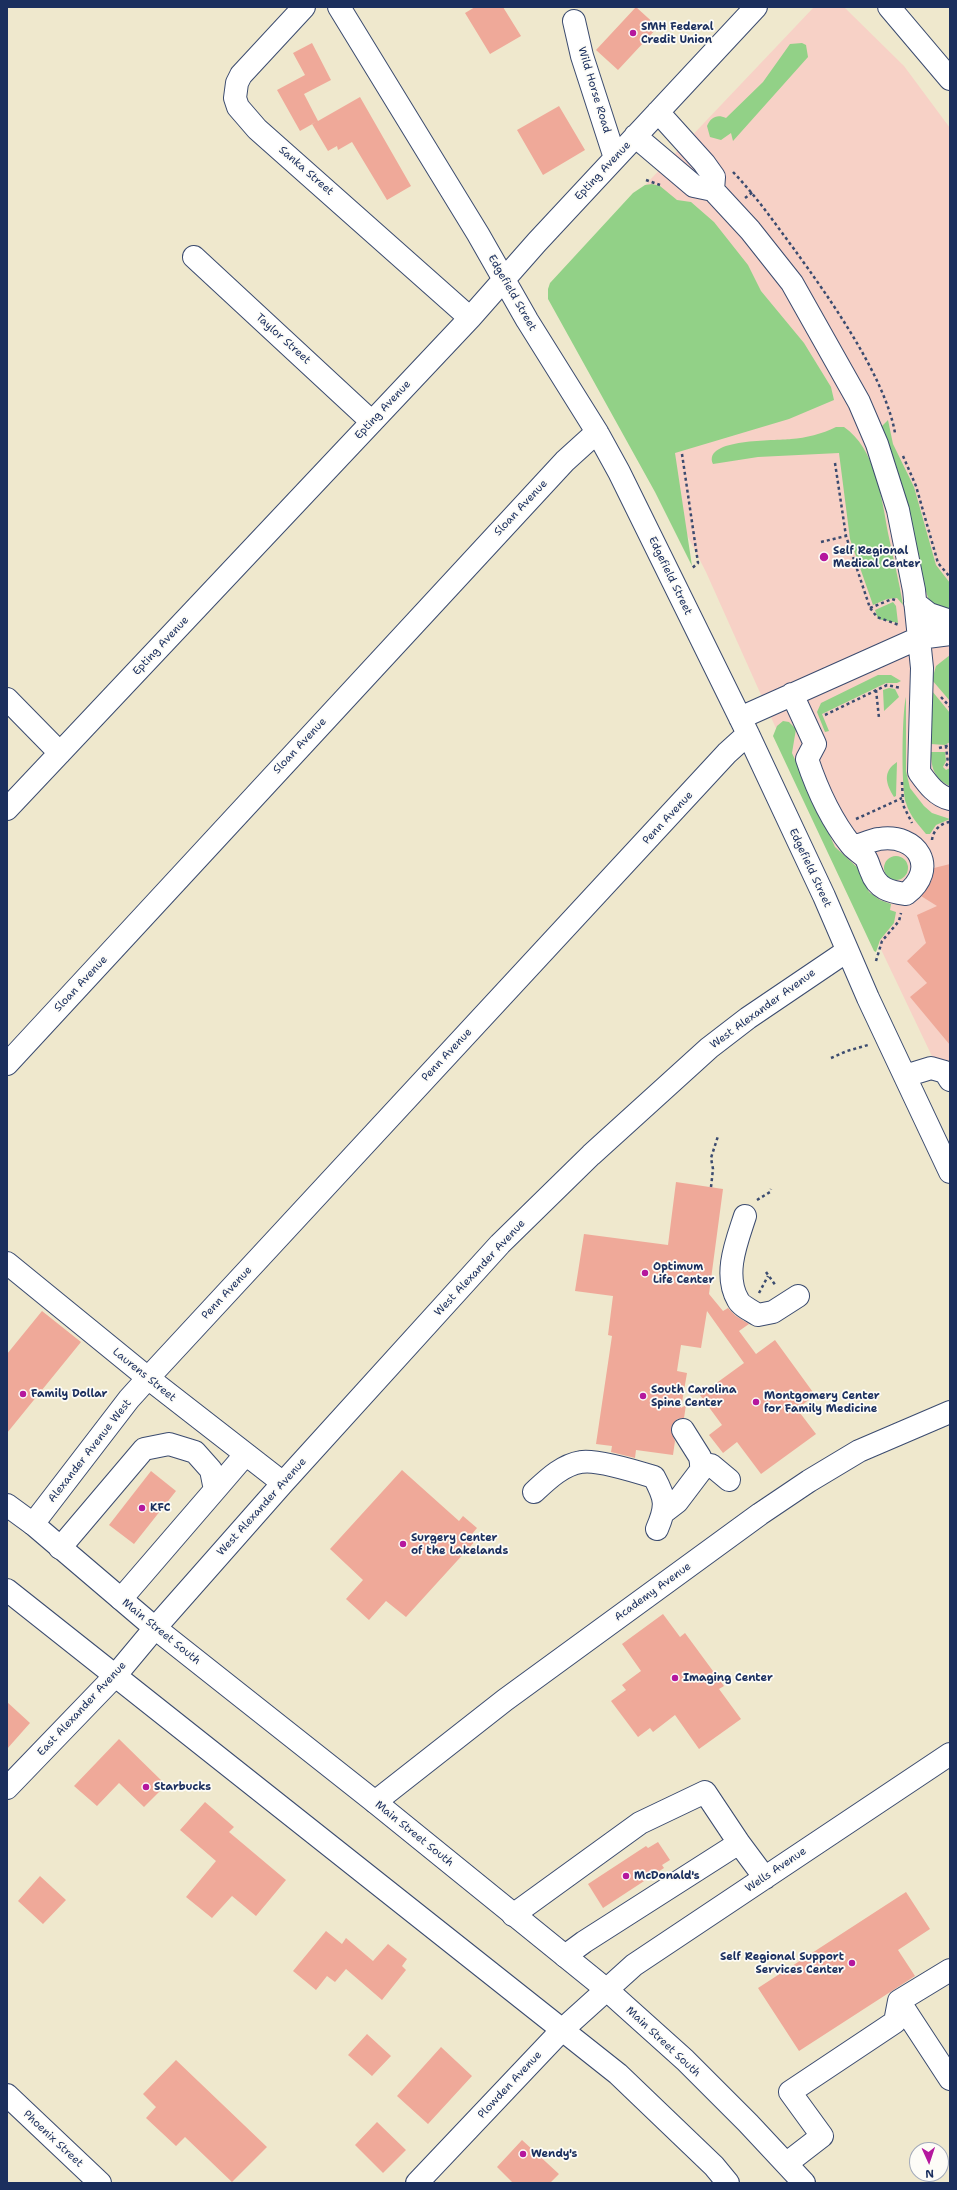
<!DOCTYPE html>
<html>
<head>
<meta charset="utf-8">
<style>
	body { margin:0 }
	#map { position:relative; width:957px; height:2190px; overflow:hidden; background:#efe8cd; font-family:"Shantell Sans",sans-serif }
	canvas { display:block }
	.frame { position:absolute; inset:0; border:8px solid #1b2f5e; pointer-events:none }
	.north { position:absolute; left:909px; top:2142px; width:40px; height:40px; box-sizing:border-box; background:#fdfcf7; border:1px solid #a3aaba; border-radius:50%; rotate:177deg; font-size:11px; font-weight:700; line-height:16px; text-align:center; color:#1b2f5e }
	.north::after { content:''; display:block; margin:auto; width:14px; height:18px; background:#b5179e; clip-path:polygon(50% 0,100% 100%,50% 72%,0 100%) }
</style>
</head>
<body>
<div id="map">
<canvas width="957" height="2190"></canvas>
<div class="frame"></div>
<div class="north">N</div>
</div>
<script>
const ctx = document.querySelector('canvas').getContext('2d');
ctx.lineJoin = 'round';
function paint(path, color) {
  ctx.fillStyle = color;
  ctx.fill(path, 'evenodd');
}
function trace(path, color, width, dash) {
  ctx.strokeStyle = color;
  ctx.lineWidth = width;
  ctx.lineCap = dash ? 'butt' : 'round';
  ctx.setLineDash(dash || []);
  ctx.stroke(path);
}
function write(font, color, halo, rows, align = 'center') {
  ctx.font = font + ' "Shantell Sans",sans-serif';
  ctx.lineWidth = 3.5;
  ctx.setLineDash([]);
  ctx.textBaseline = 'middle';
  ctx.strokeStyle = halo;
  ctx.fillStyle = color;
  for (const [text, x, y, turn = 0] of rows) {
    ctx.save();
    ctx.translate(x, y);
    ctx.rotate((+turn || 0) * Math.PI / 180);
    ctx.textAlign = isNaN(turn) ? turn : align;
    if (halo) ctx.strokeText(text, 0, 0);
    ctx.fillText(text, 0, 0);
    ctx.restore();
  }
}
paint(new Path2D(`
	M814,7H844L904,66L950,128V1094L783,744L706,572L556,279Z`), '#f7d1c6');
paint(new Path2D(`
	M802,43L806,45L808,57L733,141L731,133L721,140L710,137L707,126C711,117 717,114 726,118L763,82L790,44Z
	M652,184L660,186L677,200L691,202L714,222L748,265L761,291L804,343L831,387L834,400L789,419L675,453L692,566L655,492L548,299V289L550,283L633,193L645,185Z
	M888,420L893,444L914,487L936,565L950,583V614L931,604C922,587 922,566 917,548C906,507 893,467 881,427Z
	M836,427H844C875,448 882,498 888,533C893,557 899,581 903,605L897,598L887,599L873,605L850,539L839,453L758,457L713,464C702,438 776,441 791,439C806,438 822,434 836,427Z
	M893,602L896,606L898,623L878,619L875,610Z
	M950,655V701L932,680L936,666Z
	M878,675H891L901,681L897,683H886L822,714L829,731L825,732L817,712L821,703Z
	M889,688L895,689L899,697L884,711L883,690Z
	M932,691L950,713V742L945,745L931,744Z
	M906,697V771L910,788L924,806L932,813L950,819L936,825L930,834H926C918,824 910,816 906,803C901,789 902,712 906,697Z
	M783,721L789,722L796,729L792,753L835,847L858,868L869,892L880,900L891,904L890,910L896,912L894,923L880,940L876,952L874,951L773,736L777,726Z
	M931,752H945L946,761L943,767L946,770L950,768V786C935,779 931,769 931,752Z
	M897,762L896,796L894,797C886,784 882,772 897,762Z
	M884 868a12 12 0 1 1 24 0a12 12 0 1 1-24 0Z`), '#92d187');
paint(new Path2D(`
	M475,7H503L521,36L490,54L465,13Z
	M636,7L658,27L618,70L596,50Z
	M312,43L331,80L304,94L318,121L360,97L411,186L387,200L352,142L338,150L337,146L328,151L312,124L316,122L300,131L277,90L305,75L293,53Z
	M559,106L585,150L543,175L517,130Z
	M950,864V1045L910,997L927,983L907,961L926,943L917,915L937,906L921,896L932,880L934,868Z
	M676,1182L723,1189L709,1294L723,1311L728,1308L736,1316L749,1324L739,1331L756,1354L775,1340L815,1395L797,1409L816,1434L761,1474L737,1442L723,1453L709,1435L722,1425L700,1395L744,1363L707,1311L701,1348L681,1345L677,1371L687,1373L681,1408L686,1405L684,1418L677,1419L672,1425L671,1431L675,1441L673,1455L636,1450L635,1458L611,1452L612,1446L596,1444L612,1336L608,1335L613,1296L575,1291L584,1234L668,1245Z
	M42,1311L81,1342L7,1433V1354Z
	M402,1470L459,1521L463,1516L477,1528L472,1534L477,1539L406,1617L386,1601L369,1620L346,1599L363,1580L330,1549Z
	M151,1471L176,1491L134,1544L109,1525Z
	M663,1614L680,1637L685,1633L724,1686L719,1689L741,1719L699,1749L675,1715L653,1732L650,1728L638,1737L611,1701L626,1690L622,1685L641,1671L622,1644Z
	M7,1702L30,1723L7,1749Z
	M119,1739L166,1785L144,1807L119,1783L97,1806L74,1786Z
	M205,1802L234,1827L229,1832L286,1880L256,1916L232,1896L212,1918L186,1897L216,1861L180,1830Z
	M658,1842L670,1860L662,1865L664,1868L603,1908L588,1884L646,1846L648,1848Z
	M40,1876L66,1900L43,1924L18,1901Z
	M906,1892L930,1929L898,1950L915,1976L799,2051L758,1988Z
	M326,1931L342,1944L346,1938L373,1961L388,1944L407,1959L402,1966L406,1970L382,2000L346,1969L335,1982L327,1976L316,1990L293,1971Z
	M367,2034L391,2056L372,2076L348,2055Z
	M441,2047L472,2076L428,2124L397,2096Z
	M176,2060L267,2147L232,2182L185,2137L176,2146L146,2118L156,2107L143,2094Z
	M377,2122L406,2150L383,2173L355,2145Z
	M522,2140L559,2174L550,2183H513L497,2167Z`), '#efa999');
const minor = new Path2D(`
	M304,7L241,75L237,83L235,98L238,107L257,129L470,318
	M339,7L478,234L527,320L597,432L619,472L748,734L824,896L868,998L950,1172
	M889,7L950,79
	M574,21L582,56L615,158
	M658,112L704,163L714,177L713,190
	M635,136L694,186L713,190L750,230L792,283L859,402L877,444L898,510L914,590L922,668L919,772C927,783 936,796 950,799
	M194,257L372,422
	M915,603L929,614L950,621
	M792,694L815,744L807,759C817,789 831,820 851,845C855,850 861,853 865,857C868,861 869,867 871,871C877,889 890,892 906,894C939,869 918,833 879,839C871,840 861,845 853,847
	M7,699L60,753
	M740,718L919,638L950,634
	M7,809L470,318L537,242L756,7
	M7,1064L565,461L597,432
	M905,1076L931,1068L945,1072L950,1080
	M745,1216C737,1241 723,1274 738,1300C741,1306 752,1311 758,1315L773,1312L798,1296
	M7,1263L148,1378L283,1483
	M701,1465H711L729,1480
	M215,1490L245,1455
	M534,1492C547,1480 562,1465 581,1462C596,1459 638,1472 654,1477C666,1499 667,1506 657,1529
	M664,1512L677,1502L702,1469L700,1457L683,1430
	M33,1524L129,1399L148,1378L727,753L748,734
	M60,1548L144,1449L169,1444L195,1452L211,1470L215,1490L121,1599
	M7,1590L618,2074L714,2166L728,2183
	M7,1788L115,1676L155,1628L283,1483L500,1244L591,1155L709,1048L748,1018L847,951
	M375,1802L505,1700L760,1514L809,1481L859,1451L950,1412
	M739,1843L765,1878
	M513,1915L640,1823L705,1792L739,1843L584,1942L565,1956
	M899,2001L950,2079
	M7,2095L100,2183
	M787,2163L822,2136L790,2092L895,2022L899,2001L950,1970
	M417,2183L562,2030L634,1965L950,1754`);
const major = new Path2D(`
	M7,1505L33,1524L155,1628L375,1802L607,1990L685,2060L748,2123L804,2183`);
trace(minor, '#3b4b6f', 24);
trace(major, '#3b4b6f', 24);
trace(new Path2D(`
	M733,172C756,196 774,222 794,249C828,296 885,376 895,433
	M646,180L660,185
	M745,198L753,192
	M682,454L698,563L691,569
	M903,456L916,486L938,563L950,577
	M835,463L846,536L870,608L877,617L899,625
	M821,542L846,536
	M870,608L892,599L895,600
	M876,690L879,718
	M941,697L950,707
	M825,715L887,685L901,688
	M939,748L950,745
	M946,766L948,763L946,747
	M902,782L903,805L912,823
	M856,819L902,798
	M932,840C933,830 941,823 950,822
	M876,961L882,941L899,921L901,913
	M831,1058L847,1051L868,1045
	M711,1187L713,1169L711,1158L718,1136
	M757,1200L770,1192L771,1189
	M766,1272L776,1286
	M759,1293L768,1276`), '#3b4b6f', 2.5, [3, 3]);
trace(minor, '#fff', 22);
trace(major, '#fff', 22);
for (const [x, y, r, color] of [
	[633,33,4,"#b5179e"],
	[824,557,5,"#b5179e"],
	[645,1273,4,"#b5179e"],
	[23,1394,4,"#b5179e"],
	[643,1396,4,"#b5179e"],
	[756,1402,4,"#b5179e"],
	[142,1508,4,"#b5179e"],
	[403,1544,4,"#b5179e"],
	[675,1678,4,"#b5179e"],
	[146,1787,4,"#b5179e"],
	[626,1876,4,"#b5179e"],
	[852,1963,4,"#b5179e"],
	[523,2154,4,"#b5179e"]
]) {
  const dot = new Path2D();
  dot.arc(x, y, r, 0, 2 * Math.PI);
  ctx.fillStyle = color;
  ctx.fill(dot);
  trace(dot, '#fdfcf7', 1.5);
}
write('bold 11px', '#1b2f5e', '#fdfcf7', [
	["SMH Federal",641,27],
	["Credit Union",641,40],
	["Self Regional",833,551],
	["Medical Center",833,564],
	["Optimum",653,1267],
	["Life Center",653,1280],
	["South Carolina",651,1390],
	["Spine Center",651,1403],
	["Family Dollar",31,1394],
	["Montgomery Center",764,1396],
	["for Family Medicine",764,1409],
	["KFC",150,1508],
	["Surgery Center",411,1538],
	["of the Lakelands",411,1551],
	["Imaging Center",683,1678],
	["Starbucks",154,1787],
	["McDonald's",634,1876],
	["Self Regional Support",844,1957,"right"],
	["Services Center",844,1970,"right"],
	["Wendy's",531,2154]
], 'left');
write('11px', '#1b2f5e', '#fdfcf7', [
	["Wild Horse Road",594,90,73],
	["Sanka Street",306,171,41],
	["Epting Avenue",603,171,-47],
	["Edgefield Street",512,293,60],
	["Taylor Street",283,339,42],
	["Epting Avenue",383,410,-47],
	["Sloan Avenue",521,508,-47],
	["Edgefield Street",670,576,64],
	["Epting Avenue",161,646,-47],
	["Sloan Avenue",300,746,-47],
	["Penn Avenue",668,818,-47],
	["Edgefield Street",810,868,65],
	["Sloan Avenue",81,984,-47],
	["West Alexander Avenue",763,1009,-36],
	["Penn Avenue",447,1055,-47],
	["West Alexander Avenue",480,1268,-47],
	["Penn Avenue",227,1293,-47],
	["Laurens Street",144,1375,39],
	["Alexander Avenue West",90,1451,-52],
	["West Alexander Avenue",262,1507,-48],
	["Academy Avenue",653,1592,-36],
	["Main Street South",161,1632,39],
	["East Alexander Avenue",82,1709,-47],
	["Main Street South",414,1834,39],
	["Wells Avenue",776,1870,-34],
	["Main Street South",663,2042,43],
	["Plowden Avenue",510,2085,-47],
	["Phoenix Street",53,2139,43]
]);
</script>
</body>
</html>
